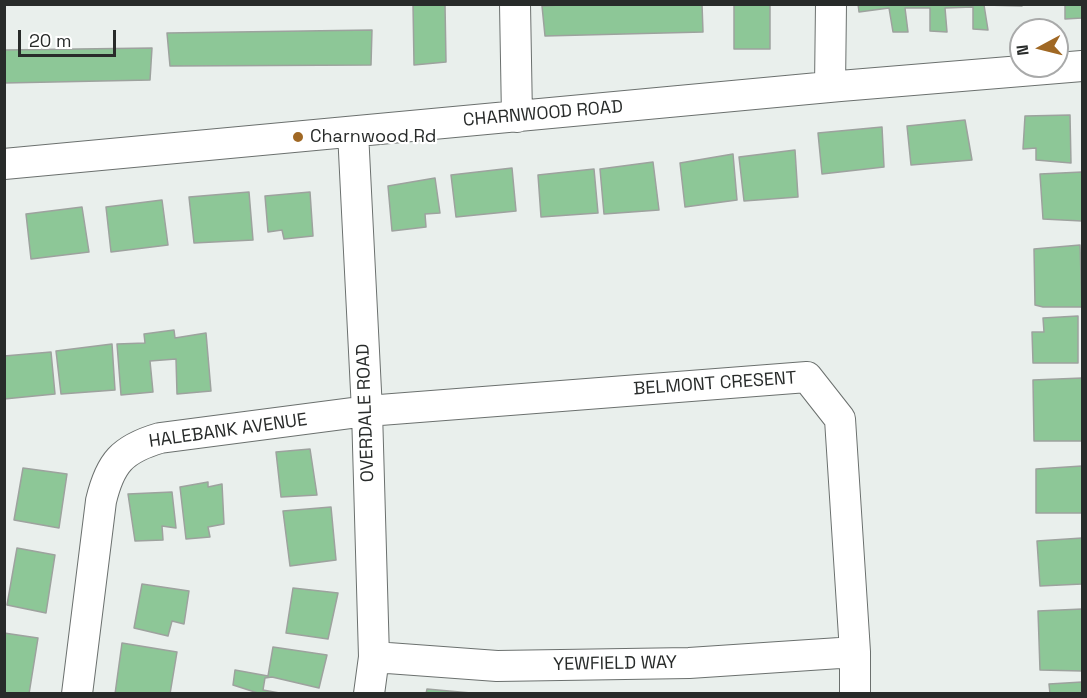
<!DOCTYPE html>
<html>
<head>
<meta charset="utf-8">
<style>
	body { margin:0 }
	#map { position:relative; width:1087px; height:698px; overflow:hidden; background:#e9efec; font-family:"Space Grotesk",sans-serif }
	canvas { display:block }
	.frame { position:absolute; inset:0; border:6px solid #282b2a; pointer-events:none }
	.north { position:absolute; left:1009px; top:18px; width:60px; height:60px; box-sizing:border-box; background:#fff; border:2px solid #a9aaaa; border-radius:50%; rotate:263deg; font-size:16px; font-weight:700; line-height:24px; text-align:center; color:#282b2a }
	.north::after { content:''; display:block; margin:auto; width:21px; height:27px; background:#a06824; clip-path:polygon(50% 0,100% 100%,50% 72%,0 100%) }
	.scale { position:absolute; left:18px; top:30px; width:98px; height:27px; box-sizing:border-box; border:3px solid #282b2a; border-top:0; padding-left:8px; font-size:18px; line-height:21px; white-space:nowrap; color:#282b2a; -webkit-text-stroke:4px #fff; paint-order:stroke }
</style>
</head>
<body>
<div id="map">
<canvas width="1087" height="698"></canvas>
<div class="frame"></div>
<div class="north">N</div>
<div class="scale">20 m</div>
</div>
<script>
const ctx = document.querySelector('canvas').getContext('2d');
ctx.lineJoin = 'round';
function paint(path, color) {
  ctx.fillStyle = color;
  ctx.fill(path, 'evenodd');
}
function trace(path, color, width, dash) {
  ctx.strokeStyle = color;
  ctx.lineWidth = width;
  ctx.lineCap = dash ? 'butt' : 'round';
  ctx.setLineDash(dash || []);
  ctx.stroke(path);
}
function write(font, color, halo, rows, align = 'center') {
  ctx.font = font + ' "Space Grotesk",sans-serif';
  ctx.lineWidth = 4.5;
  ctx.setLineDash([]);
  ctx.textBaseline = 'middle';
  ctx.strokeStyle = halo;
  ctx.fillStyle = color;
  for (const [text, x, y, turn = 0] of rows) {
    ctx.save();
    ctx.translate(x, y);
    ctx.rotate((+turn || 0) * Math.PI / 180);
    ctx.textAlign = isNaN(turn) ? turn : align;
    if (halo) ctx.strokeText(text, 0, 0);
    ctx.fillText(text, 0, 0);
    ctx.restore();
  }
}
const building = new Path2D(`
	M413,4H445L446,62L414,65Z
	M578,4H702L703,32L545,36L542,6Z
	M734,4H770V49H734Z
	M858,4H1022V6L984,5L988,30L973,29V7L945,8L947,32L930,31V8H905L908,32H893L889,8L859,12Z
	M1065,4H1082V18L1065,19Z
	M372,30L371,65L170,66L167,33Z
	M152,48L150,80L4,83V50Z
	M1070,115L1071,163L1036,160V148L1023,149L1025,116Z
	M965,120L972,160L911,165L907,126Z
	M882,127L884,167L822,174L818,133Z
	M795,150L798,197L744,201L739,157Z
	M733,154L737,200L685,207L680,163Z
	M653,162L659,210L604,214L600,169Z
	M512,168L516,211L456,217L451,175Z
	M594,169L598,213L541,217L538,175Z
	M1082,172V221L1043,219L1040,174Z
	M435,178L440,213L425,214L426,227L392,231L388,186Z
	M249,192L253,240L194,243L189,197Z
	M310,192L313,236L284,239L282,230L268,232L265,196Z
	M162,200L168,245L111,252L106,207Z
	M82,207L89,252L31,259L26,214Z
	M1080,245L1082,307H1043L1035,305L1034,249Z
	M1078,316V363H1033L1032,332H1044L1043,318Z
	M174,330L175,338L206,333L211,391L177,394L176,359L150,361L153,392L121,395L117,344L145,343L144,334Z
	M112,344L115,390L61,394L56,351Z
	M51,352L55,394L4,399V356Z
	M1082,378V441H1034L1033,380Z
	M310,449L317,495L281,497L276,452Z
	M1082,466V513H1036V469Z
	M23,468L67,474L59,528L14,520Z
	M208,482V487L222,484L224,524L208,527L210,537L186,539L180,487Z
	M172,492L176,528L162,526L163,540L135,541L128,494Z
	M331,507L336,560L290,566L283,511Z
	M1082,538V584L1040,586L1037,541Z
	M17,548L55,555L46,613L7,605Z
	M142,584L189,591L184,624L172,621L168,636L134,628Z
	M293,588L338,593L328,639L286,633Z
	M1082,609V671L1040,670L1038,611Z
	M4,633L38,638L29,694L4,693Z
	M122,643L177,652L170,694H115Z
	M273,647L327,655L319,688L272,677L265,678L263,690L285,694H261L233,685L235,670L268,676Z
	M1082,682V694H1050L1049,684Z
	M427,689L471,693L426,694Z`);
paint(building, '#8dc797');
trace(building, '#9da29e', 1.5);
const street = new Path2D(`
	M515,4L517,117
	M830,87L831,4
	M353,132L367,411L374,657L369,694
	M4,164L840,86L1082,66
	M374,657L497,666L689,663L855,652
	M77,694L101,501C110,463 122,449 160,438L367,411L807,377L840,419L855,652V694`);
trace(street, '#6b706e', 32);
trace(street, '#fff', 30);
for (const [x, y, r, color] of [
	[298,137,6,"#a06824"]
]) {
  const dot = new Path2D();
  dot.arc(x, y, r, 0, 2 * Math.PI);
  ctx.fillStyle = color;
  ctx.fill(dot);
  trace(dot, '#fff', 2);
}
write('18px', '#282b2a', '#fff', [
	["CHARNWOOD ROAD",543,114,-5],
	["BELMONT CRESENT",715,384,-4],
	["OVERDALE ROAD",366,413,-92],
	["HALEBANK AVENUE",228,431,-8],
	["YEWFIELD WAY",615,664,-1]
]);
write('18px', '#282b2a', '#fff', [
	["Charnwood Rd",310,137]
], 'left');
</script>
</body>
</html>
